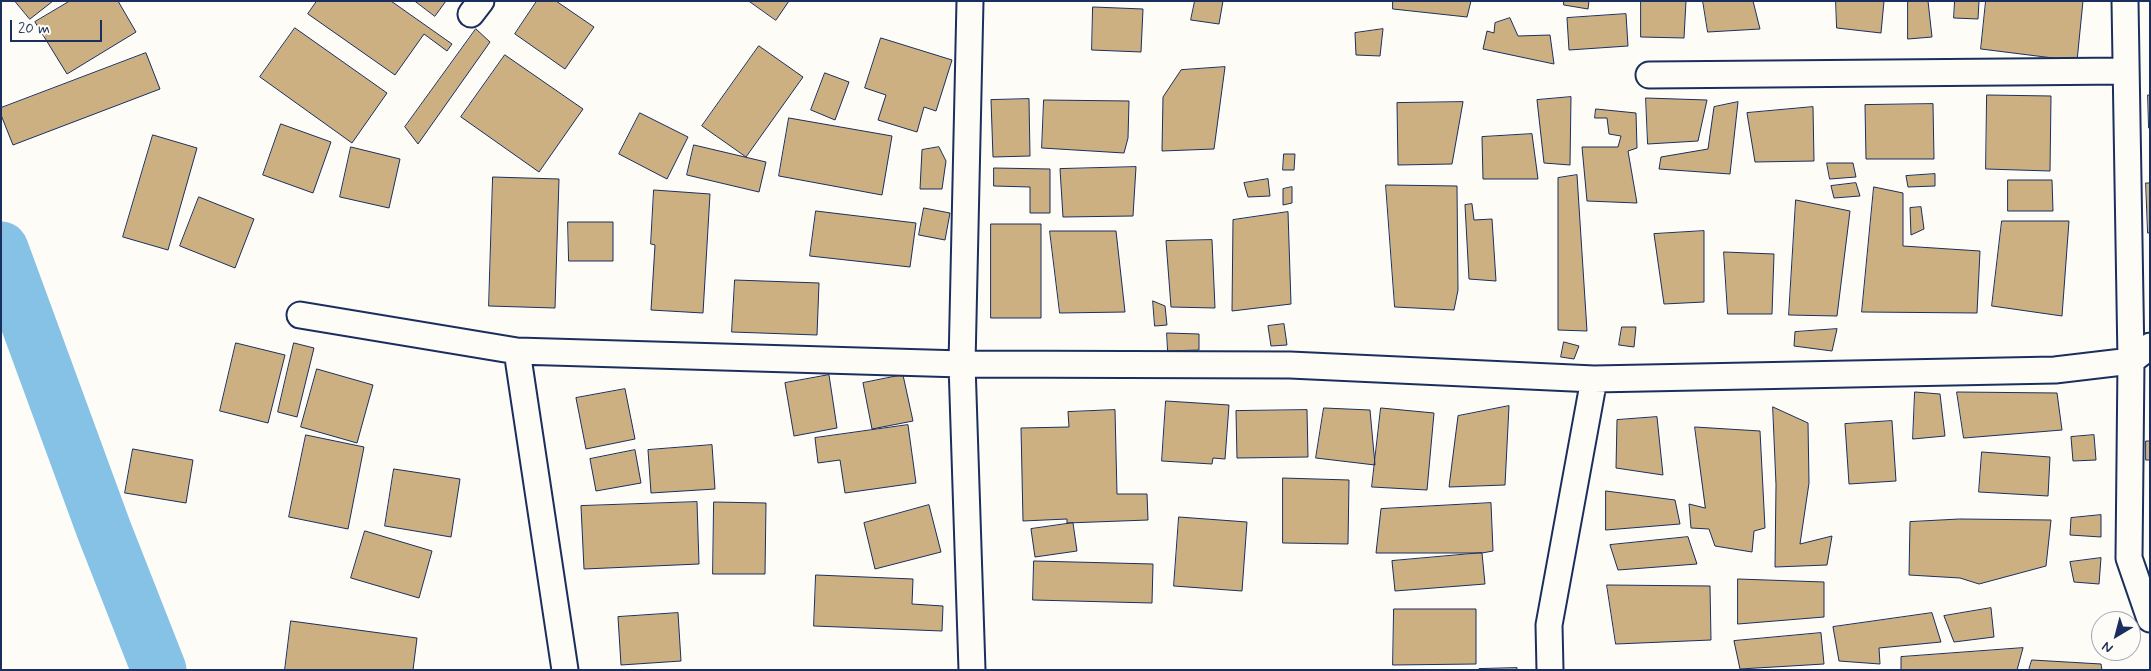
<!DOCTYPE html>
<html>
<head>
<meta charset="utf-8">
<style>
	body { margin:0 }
	#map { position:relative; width:2151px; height:671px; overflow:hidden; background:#fdfcf7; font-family:Mynerve,sans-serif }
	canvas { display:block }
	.frame { position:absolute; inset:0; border:2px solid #1b2f5e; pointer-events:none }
	.north { position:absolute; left:2091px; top:611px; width:50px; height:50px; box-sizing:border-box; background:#fdfcf7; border:1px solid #a3aaba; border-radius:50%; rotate:217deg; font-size:14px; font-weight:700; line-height:20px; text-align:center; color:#1b2f5e }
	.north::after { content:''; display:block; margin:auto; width:18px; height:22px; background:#1b2f5e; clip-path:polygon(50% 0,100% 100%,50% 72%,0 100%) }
	.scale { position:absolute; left:10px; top:20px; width:92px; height:22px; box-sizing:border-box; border:2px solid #1b2f5e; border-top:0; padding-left:6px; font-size:15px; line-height:18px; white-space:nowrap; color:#1b2f5e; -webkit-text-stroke:4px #fdfcf7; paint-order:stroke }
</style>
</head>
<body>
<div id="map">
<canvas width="2151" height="671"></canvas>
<div class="frame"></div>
<div class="north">N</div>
<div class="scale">20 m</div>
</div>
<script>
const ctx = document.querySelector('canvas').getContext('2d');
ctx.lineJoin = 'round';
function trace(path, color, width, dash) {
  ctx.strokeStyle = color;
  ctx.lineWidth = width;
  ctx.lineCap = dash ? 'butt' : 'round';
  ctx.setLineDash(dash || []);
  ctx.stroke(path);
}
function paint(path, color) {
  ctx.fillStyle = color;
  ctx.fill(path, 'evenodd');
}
trace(new Path2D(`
	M1,249L104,530L159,670`), '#85c2e5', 55);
const building = new Path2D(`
	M15,1H53L30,19Z
	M70,1H118L136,32L67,74L35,22Z
	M317,1H391L452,44L447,51L424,34L395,75L308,14Z
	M415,1H446L435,16Z
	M537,1H556L594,27L565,69L515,34Z
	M749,1H789L776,20Z
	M1195,1H1223L1219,24L1191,20Z
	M1393,1H1471L1467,17L1393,9Z
	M1564,1H1589L1588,9L1564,5Z
	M1641,1H1686L1684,38L1641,37Z
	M1703,1H1753L1760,29L1708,32Z
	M1836,1H1884L1881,33L1837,28Z
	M1908,1H1928L1932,37L1908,39Z
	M1955,1H1979L1978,19L1954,18Z
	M1986,1H2083L2077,61L1981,49Z
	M1093,7L1143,9L1141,52L1092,50Z
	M1626,14L1628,46L1569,50L1567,18Z
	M1510,18L1518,36L1550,35L1554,64L1483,49L1487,31L1494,33L1495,23Z
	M295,28L387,93L352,143L260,77Z
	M476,29L490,42L418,144L405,127Z
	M1383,29L1380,56L1356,55L1355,33Z
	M881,38L952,60L936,111L924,107L917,132L878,120L886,95L865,88Z
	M759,46L803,77L746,157L702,126Z
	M146,53L160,89L13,145L1,115V108Z
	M505,55L583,109L539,172L461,117Z
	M1225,67L1214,149L1162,151L1163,97L1181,70Z
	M825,73L849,82L835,120L811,110Z
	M1987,95L2051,96L2050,171L1986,169Z
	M2148,95H2150V128H2149Z
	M1571,97L1570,165L1544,163L1537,100Z
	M1646,98L1707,100L1698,141L1648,144Z
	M1029,99L1030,156L993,157L991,100Z
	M1044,100L1129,101L1128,138L1124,153L1042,148Z
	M1463,102L1452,164L1398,165L1397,103Z
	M1738,102L1730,174L1659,169L1661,157L1708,149L1714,107Z
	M1933,104L1934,159H1866L1865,105Z
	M1813,107L1814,161L1755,162L1747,113Z
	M1596,109L1636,113L1637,148L1628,151L1637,203L1587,201L1582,147H1618L1621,136L1609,134L1607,118H1595Z
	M640,113L688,137L667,179L619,154Z
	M789,118L892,136L882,195L779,176Z
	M281,124L331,142L313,193L263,175Z
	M1532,134L1538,179H1483L1482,137Z
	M153,135L197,148L168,250L123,237Z
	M694,145L766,162L759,192L687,175Z
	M351,147L400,159L389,208L340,197Z
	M939,147L946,161L942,189H920L922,150Z
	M1284,154H1295L1294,170H1283Z
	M1827,163H1853L1856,177L1830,179Z
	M1136,167L1133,216L1063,217L1060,169Z
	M994,168L1050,169V213H1030V187L994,186Z
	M1935,174V186L1908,187L1906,176Z
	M1577,175L1587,331L1558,330V178Z
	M493,177L559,179L555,308L489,306Z
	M1268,179L1270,196L1248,197L1244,183Z
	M2008,180H2052L2053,211H2008Z
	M1856,183L1860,196L1834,198L1831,186Z
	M2146,183H2150V233H2148Z
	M1386,185L1457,186L1458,290L1454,310L1395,307Z
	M1292,187V203L1283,205V189Z
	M1874,187L1903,193V246L1980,251L1977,313L1862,312Z
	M654,190L710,194L703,313L651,310L655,245L651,244Z
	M199,197L254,219L235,268L180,246Z
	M1796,200L1850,211L1837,316L1789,315Z
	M1472,204L1474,220L1492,219L1496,281L1469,279L1465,205Z
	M1921,207L1924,229L1911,235L1910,208Z
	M924,208L950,213L945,240L919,235Z
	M816,211L916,223L910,267L810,256Z
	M1288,212L1291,304L1232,311L1233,220Z
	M2002,221H2069L2062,316L1992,306Z
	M568,222H613V261H569Z
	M991,224H1041V318H991Z
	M1050,231H1116L1125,312L1060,313Z
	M1704,231V302L1664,304L1654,234Z
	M1212,240L1215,308L1171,307L1166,241Z
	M1724,252L1774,254L1772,314H1728Z
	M735,280L819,283L817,335L732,332Z
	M1153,301L1165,306L1167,325L1155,326Z
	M1284,324L1287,345L1271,346L1268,326Z
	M1622,327H1636L1634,347L1619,345Z
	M1837,329L1832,351L1794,346L1795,332Z
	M1167,333L1199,334V350L1168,351Z
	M1564,342L1579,346L1574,359L1561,357Z
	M236,343L285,355L268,423L220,411Z
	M294,343L314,348L297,417L278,412Z
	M317,369L373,385L357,443L301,427Z
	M829,375L837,428L794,436L785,383Z
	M903,375L913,421L872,429L863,383Z
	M625,389L635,439L586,449L576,398Z
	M1915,392L1940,394L1945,436L1913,439Z
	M1957,392L2057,393L2062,430L1964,438Z
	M1166,401L1229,405L1225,459L1213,458L1212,464L1162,461Z
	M1509,406L1505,485L1449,487L1458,416Z
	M1773,407L1808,423L1809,483L1800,544L1832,536L1827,565L1775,567L1776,485Z
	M1324,408L1370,410L1375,465L1316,458Z
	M1381,408L1434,413L1427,490L1372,487Z
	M1115,410L1117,494H1147L1148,520L1067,523V519L1023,521L1021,428L1069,427L1068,412Z
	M1307,410L1308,457L1237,458L1236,411Z
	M1657,417L1663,475L1616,468L1617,420Z
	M1892,421L1896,481L1849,484L1845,424Z
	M908,425L916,483L845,493L840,460L818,463L815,438Z
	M1695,427L1760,431L1765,528L1754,531L1752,552L1715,546L1709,529L1691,528L1689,504L1705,508Z
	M306,435L364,447L348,529L289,517Z
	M2094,435L2096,460L2073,461L2071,437Z
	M2146,441H2150V460H2146Z
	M712,445L715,489L651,493L648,450Z
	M133,449L193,460L186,503L125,493Z
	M635,450L641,483L596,491L590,459Z
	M1982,452L2050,457L2048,496L1979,492Z
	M394,469L460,479L451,537L385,526Z
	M1283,478L1349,480L1348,544L1283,543Z
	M1606,491L1675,500L1680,524L1606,530Z
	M697,502L699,564L584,569L581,506Z
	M714,502L766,503L765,574H713Z
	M1491,503L1493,551L1482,553H1376L1381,509Z
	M929,505L941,552L875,569L864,523Z
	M2101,515V537L2070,535L2071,518Z
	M1179,517L1247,522L1242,591L1174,586Z
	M1960,519L2051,520L2046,566L1979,584L1960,578L1909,575L1910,522Z
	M1073,523L1077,551L1035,557L1031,529Z
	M365,531L432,551L419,598L351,578Z
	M1688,537L1697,564L1618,570L1610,545Z
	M1482,553L1485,584L1395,591L1392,561Z
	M2101,558L2099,584L2074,582L2070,562Z
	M1034,561L1153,564L1152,603L1033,600Z
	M816,575L913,579L912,604L943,606L942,631L814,626Z
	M1738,579L1824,582V617L1738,624Z
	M1607,585L1710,586L1711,640L1616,644Z
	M1991,608L1994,637L1954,642L1944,616Z
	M1394,609H1476V664L1393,665Z
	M678,613L681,661L621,665L618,617Z
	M1932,613L1941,642L1879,648L1880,664L1839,661L1833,627Z
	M291,621L417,638L413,670H285Z
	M1821,633L1824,664L1740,669L1734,641Z
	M2023,648L2017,670H1901V657Z
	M2032,660L2101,664L2102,670H2029Z
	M1517,668V670H1479V669Z`);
paint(building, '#ccb081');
trace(building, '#1b2f5e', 1);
const street = new Path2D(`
	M970,1L962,364L972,670
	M2125,1L2131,361L2129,558L2150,619
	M471,14L481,1
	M1649,75L2126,71
	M300,315L517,351L962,364L1290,365L1594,379L2055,370L2131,361L2150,346
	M517,351L565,670
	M1550,670L1549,625L1594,379`);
trace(street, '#1b2f5e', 29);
trace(street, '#fdfcf7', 25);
</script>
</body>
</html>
